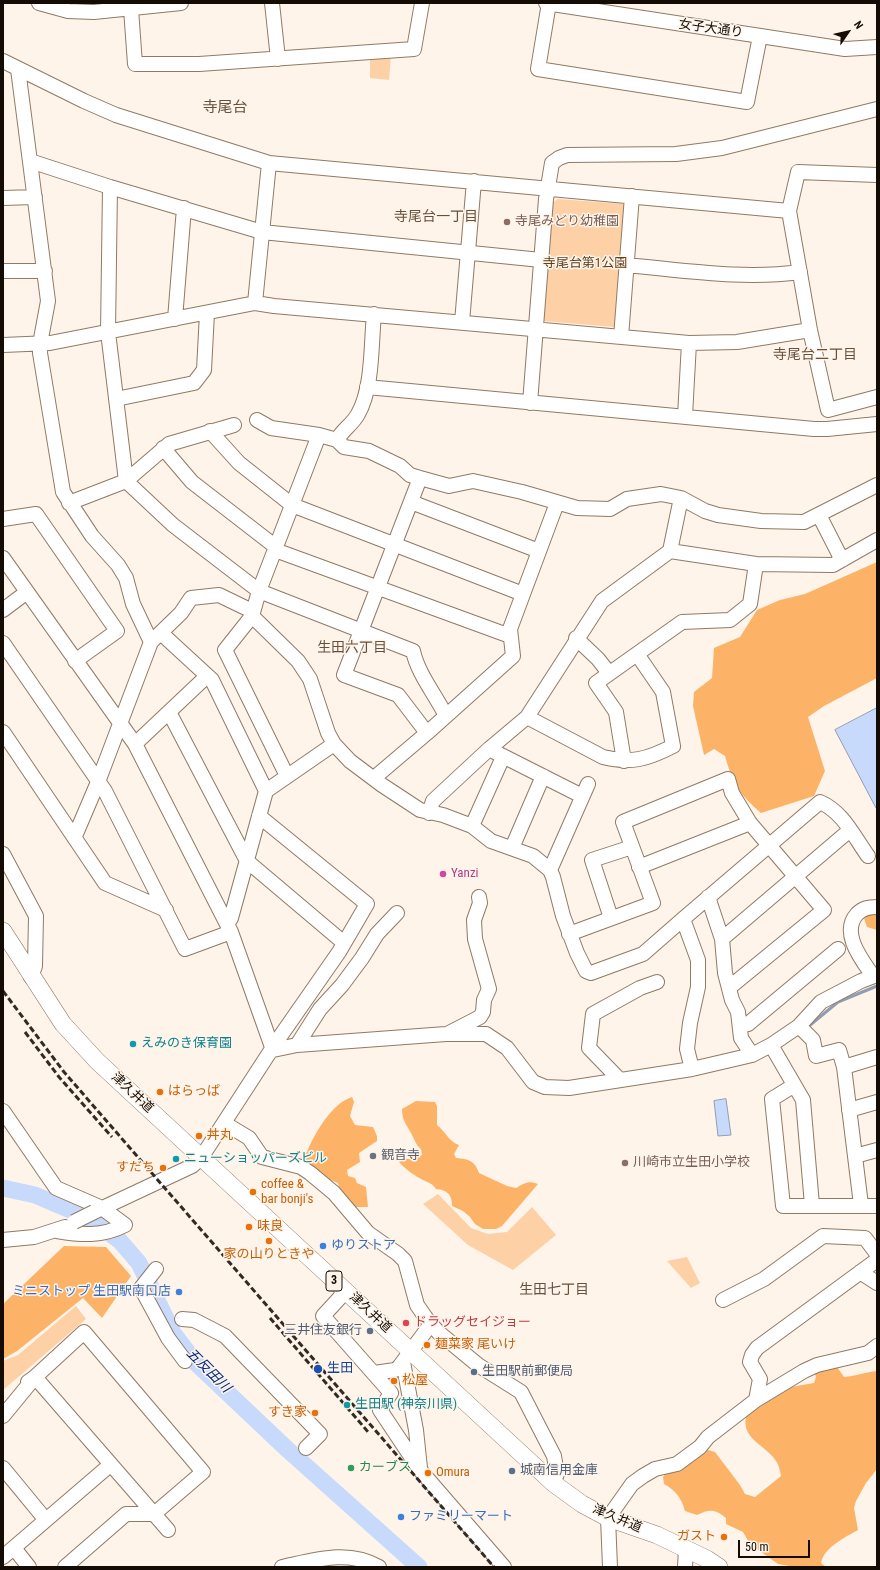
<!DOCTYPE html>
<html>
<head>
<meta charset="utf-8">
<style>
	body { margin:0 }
	#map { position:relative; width:880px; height:1570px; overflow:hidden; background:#fef4ea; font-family:"Roboto Condensed",sans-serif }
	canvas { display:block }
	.frame { position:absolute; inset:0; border:4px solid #130b04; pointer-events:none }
	.north { position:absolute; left:828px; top:12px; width:40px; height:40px; -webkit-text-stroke:3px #fef4ea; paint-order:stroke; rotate:56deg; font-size:11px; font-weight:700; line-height:16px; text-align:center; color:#130b04 }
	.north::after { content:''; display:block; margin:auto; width:14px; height:18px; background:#130b04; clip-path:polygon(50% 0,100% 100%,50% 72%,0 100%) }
	.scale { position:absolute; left:738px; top:1540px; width:72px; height:18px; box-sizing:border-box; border:2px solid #130b04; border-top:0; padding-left:5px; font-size:12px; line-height:14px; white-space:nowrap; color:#130b04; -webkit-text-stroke:3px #fef4ea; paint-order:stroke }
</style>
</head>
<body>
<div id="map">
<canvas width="880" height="1570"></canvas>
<div class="frame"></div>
<div class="north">N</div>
<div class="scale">50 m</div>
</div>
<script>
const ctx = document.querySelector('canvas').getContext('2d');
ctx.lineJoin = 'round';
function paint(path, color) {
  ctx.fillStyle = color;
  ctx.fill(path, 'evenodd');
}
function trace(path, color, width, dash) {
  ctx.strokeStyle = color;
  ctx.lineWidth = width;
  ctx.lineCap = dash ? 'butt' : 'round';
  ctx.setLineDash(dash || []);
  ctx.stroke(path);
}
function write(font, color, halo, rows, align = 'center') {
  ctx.font = font + ' "Roboto Condensed","Noto Sans JP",sans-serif';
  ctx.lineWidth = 3;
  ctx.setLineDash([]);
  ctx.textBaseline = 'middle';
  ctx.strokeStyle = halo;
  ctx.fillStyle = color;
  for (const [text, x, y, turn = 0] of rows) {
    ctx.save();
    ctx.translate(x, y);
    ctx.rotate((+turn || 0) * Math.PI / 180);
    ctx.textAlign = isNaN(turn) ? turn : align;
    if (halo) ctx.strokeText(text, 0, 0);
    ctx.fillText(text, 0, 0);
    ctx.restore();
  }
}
paint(new Path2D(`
	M391,56L389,80L370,78V57Z
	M558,199L625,204L616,325L614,327L543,321L553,202Z
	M438,1194L471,1228L488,1234L507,1232L532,1207L556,1235L513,1270L468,1245L423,1204Z
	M687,1257L700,1283L691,1288L667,1261Z
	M76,1306L86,1319L3,1390V1361L18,1355Z`), '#fdd0a5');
paint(new Path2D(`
	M877,562V678L824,706L808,717L825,771L814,796L761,813C739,794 733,784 725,756L714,749L704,755L693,706L694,692L712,678L714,648L740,637L757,610L780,600L805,594Z
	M877,911V930L867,927L864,918L871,912Z
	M352,1097L354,1102L350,1116L355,1125L373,1127L377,1136V1141L359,1153L360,1162L347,1170L348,1176L355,1178L357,1183L366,1187L368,1207H355L339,1188L338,1183L328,1179L304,1160C311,1139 330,1104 352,1097Z
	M416,1101L435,1102L437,1106V1125C446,1132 449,1142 459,1145L454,1154L456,1158C469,1159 475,1161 479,1173L507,1186L516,1188C524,1183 529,1180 538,1184L502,1226L496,1229H483L475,1224L470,1217L463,1211L452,1206C452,1195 448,1190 436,1189C432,1183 429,1183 423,1180C416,1177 404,1168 399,1162L403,1159H410L422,1155L421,1149C415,1144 415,1140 411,1133C406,1124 402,1120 402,1109Z
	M64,1246L106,1247L131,1276L102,1318L83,1298L17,1351L3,1359V1304Z
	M835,1364L844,1377C856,1376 866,1372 877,1371V1469L866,1483L856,1501L854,1508L858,1530C846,1537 824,1547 821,1563L826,1567H795L778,1564L750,1544L743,1532L726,1524V1518C715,1509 710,1509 697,1515L685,1511C681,1497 676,1491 664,1484L663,1477L666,1473L679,1471L708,1450L715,1452L740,1485L745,1494L755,1497L781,1476C780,1471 779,1465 776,1461C767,1446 741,1439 746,1417L780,1392L791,1387L814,1383L816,1377L814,1371Z`), '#fcb367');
const water = new Path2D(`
	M877,708V808H876L835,730Z
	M726,1099L731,1135L718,1136L714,1101Z`);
paint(water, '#c8dafc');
trace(water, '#929cb2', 1);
trace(new Path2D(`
	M809,1026L838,1002L877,986`), '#929cb2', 3);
trace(new Path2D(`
	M3,1188L35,1195L89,1218L120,1241L139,1263L173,1333L195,1362L288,1450L419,1567`), '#c8dafc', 17);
const minor = new Path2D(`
	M39,3L68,11L94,12L181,3
	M272,3L278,59
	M546,3L845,49L877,47
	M549,3L538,69L747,102L760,36
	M131,9L135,64H199L414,49L422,3
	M3,61L84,101L116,115L269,163L789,211
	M18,69L48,301L40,344V353L63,492L92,536L118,565L126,578L133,604L151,642
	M30,161L110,187L262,232L541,260
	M877,175L798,172L789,211L810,330L828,410L877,397
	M110,187L108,332L126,481L173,525L259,591L413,651C418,674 435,694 446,716
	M3,198L35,197
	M626,265C684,270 743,280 800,272
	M3,271H45
	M255,303L269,163
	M175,319L184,208
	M462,322L474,181
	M621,337L632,196
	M3,345L50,343L255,303L274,306L689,343L737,342L810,330
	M367,387L814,429H827L877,424
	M116,399L194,383L204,370L207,313
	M530,403L546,199L552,163L559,158L567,155L676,154L722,148L877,109
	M685,416L689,343
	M257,420L271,428L319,435L337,440L344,447L369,451L400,466L410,475L420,478L449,486L473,481L522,492L577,508L610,509L627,499L661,494L681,498L705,511L718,515L761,521L804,522L877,485
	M210,431L239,463L292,505L523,594
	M337,440C342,430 353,424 358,414C373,388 371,344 374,314
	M163,448L192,482L276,547
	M420,478L344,675L398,695L427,733
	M411,502L539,551
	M69,503L126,481L169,444L234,425
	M819,515L842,560
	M3,519L36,514L117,631L75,661
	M275,550L510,636
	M670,551L756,564L833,565L877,540
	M3,558L135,744L231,932L273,1050
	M3,610L27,592
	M252,616L298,661L310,679L328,733L334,744L350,761L382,785L420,810L443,815L472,826L491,841L533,856L550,870L553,877L563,916L577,953L586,971L591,973L643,954L683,919L820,802C843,812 853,835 868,856
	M162,634L212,680L266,791L231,918L227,924
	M576,638L598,659L609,673
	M3,643L105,791L185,949L231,932
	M169,712L247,861L344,943
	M527,717L603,757C631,764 648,759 673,746L663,692L637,654
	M3,732L105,883L166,910
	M135,744L207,676
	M489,749L582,796
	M624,761L616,712L596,683L682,622L730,620L750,604L756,564
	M287,776L225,650L252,616L259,591L319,435
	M374,778L427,733L513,656L510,629L557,503
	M266,791L334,744
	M429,813L433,801L489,749L527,717L602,601L670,551L681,498
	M472,826L503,757
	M75,836L98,782L151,642L181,613L191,598L219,595L252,611
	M512,848L543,776
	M3,854L36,916L35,966L31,977
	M639,867L750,823L824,910L730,987
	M550,870L588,784
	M708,897L722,939L725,973L732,1000L738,1012L741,1038L752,1055
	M611,918L592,860L632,847
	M683,919L698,960V987L690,1023L687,1049L692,1069
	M569,934L653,903L623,822L728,779L732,793L750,823
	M722,939L850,830
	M873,976C862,960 840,933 857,914C863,908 869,907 877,907
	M741,1026L748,1024L838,949
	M799,1026L813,1040L816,1056L839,1050L844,1067L861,1205
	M449,1033L480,1017L483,1012L484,1000L489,989L475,939L474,920L480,903L479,897
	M297,1045L320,1009L342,985L362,958L377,934L397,913
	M771,1045L803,1100L812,1205
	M273,1050L297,1045L446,1034H486L507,1048L533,1082L545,1087L569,1088L692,1069L752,1055L771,1045L799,1026L821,1002L861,981L877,975
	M844,1067L877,1057
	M619,1079L589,1048L593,1014L640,988L657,982
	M793,1086L772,1099L783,1206H877
	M849,1110L877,1102
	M3,1111L56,1188L102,1208L125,1225C102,1237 81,1235 57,1231
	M224,1123L249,1138L262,1157L301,1167L310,1173L334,1193L368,1233L398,1254L405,1261L417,1305L426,1318L438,1332L478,1365L521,1392L554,1456L557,1474L553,1483
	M855,1156L877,1150
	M94,1212L192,1166L201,1158L277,1041L339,952L367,904L259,816
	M3,1240L34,1237L65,1227
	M156,1269L141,1288L168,1338L185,1361
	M860,1272L877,1283
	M346,1291L323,1316L391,1393L380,1410L420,1470L504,1567
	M723,1300L764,1279L823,1236L865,1238L877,1254
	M182,1319L194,1320L225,1336L320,1434L306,1448
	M403,1362L416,1430L420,1468
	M374,1373L395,1370L399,1367L431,1324
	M28,1382L35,1377L168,1530
	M756,1400L760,1379L750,1362L752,1355L757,1348L877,1260
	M3,1416L35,1377L84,1332L203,1472L154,1514H126L65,1567
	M3,1468L45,1519
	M14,1548L29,1567
	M3,1557L110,1465
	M282,1567C315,1560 348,1549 379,1567
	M610,1567L608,1518L632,1484L643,1476L655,1469L677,1464L700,1447L708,1437L756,1400L804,1371L817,1365L868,1353L877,1346
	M685,1567L686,1549`);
const major = new Path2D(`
	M3,931L63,1024L97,1061L553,1483L582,1504L608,1518L657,1535L707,1559L719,1567`);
trace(minor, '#907a65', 16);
trace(major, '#907a65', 18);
trace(minor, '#fff', 14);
trace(major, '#fff', 17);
trace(new Path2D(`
	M3,991L64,1072L494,1567
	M25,1032L59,1077L112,1137
	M270,1318L369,1433`), '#332b23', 3, [6, 3]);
const minorBridge = new Path2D(`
	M74,1222L94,1212`);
trace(minorBridge, '#907a65', 16, []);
trace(minorBridge, '#fff', 14);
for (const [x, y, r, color] of [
	[507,222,4,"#8d6e63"],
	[443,874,4,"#d1479c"],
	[133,1044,4,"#0f9aa8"],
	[160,1092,4,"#e8710a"],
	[199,1136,4,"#e8710a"],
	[373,1156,4,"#6b7280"],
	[176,1159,4,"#0f9aa8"],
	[625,1163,4,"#8d6e63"],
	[163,1168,4,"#e8710a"],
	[253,1192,4,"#e8710a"],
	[249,1227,4,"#e8710a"],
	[269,1241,4,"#e8710a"],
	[323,1246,4,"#3f7fe0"],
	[179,1292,4,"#3f7fe0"],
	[406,1323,4,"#e0444e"],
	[370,1331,4,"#5c6f8a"],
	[427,1345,4,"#e8710a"],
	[318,1369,5,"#1a4fb4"],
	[474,1372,4,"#5c6f8a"],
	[394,1381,4,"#e8710a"],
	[347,1405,4,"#0f9aa8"],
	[315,1413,4,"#e8710a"],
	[351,1468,4,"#2e9e5b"],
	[512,1471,4,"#5c6f8a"],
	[428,1473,4,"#e8710a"],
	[401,1517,4,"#3f7fe0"],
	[724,1537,4,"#e8710a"]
]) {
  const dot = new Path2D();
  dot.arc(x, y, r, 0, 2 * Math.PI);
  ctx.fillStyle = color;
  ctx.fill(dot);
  trace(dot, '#fef4ea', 1.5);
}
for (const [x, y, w] of [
	[334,1281,16]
]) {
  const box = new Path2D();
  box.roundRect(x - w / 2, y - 10, w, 20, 3);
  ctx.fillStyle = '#fef4ea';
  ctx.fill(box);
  trace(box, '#130b04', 1);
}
write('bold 12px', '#130b04', null, [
	["3",334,1281]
]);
write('13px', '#130b04', '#fef4ea', [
	["女子大通り",711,29,8],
	["津久井道",132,1093,43],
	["津久井道",370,1313,43],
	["津久井道",617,1519,23]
]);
write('13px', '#785e54', '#fef4ea', [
	["寺尾みどり幼稚園",515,222],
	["川崎市立生田小学校",633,1163]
], 'left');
write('13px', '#5f4121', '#fef4ea', [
	["寺尾台第1公園",585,264]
]);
write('13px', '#b23c85', '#fef4ea', [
	["Yanzi",451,874]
], 'left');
write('13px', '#0d838f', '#fef4ea', [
	["えみのき保育園",141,1044],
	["ニューショッパーズビル",184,1159],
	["生田駅 (神奈川県)",355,1405]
], 'left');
write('13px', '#c56008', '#fef4ea', [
	["はらっぱ",168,1092],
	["丼丸",207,1136],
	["すだち",155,1168,"right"],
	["coffee &",261,1185],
	["bar bonji's",261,1200],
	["味良",257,1227],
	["家の山りときや",269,1255,"center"],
	["麺菜家 尾いけ",435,1345],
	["松屋",402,1381],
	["すき家",307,1413,"right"],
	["Omura",436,1473],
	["ガスト",716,1537,"right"]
], 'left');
write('13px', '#5b616d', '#fef4ea', [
	["観音寺",381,1156]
], 'left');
write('13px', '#366cbe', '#fef4ea', [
	["ゆりストア",331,1246],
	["ミニストップ 生田駅南口店",171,1292,"right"],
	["ファミリーマート",409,1517]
], 'left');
write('13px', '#be3a42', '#fef4ea', [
	["ドラッグセイジョー",414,1323]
], 'left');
write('13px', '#4e5e75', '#fef4ea', [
	["三井住友銀行",362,1331,"right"],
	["生田駅前郵便局",482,1372],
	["城南信用金庫",520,1471]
], 'left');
write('13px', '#164399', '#fef4ea', [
	["生田",327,1369]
], 'left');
write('13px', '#27864d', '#fef4ea', [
	["カーブス",359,1468]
], 'left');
write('14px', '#66513d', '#fef4ea', [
	["寺尾台一丁目",436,217],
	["寺尾台二丁目",815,355],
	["生田六丁目",352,648],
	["生田七丁目",554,1290]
]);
write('italic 14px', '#022983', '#fef4ea', [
	["五反田川",208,1371,45]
]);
write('15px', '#66513d', '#fef4ea', [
	["寺尾台",225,108]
]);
</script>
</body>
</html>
